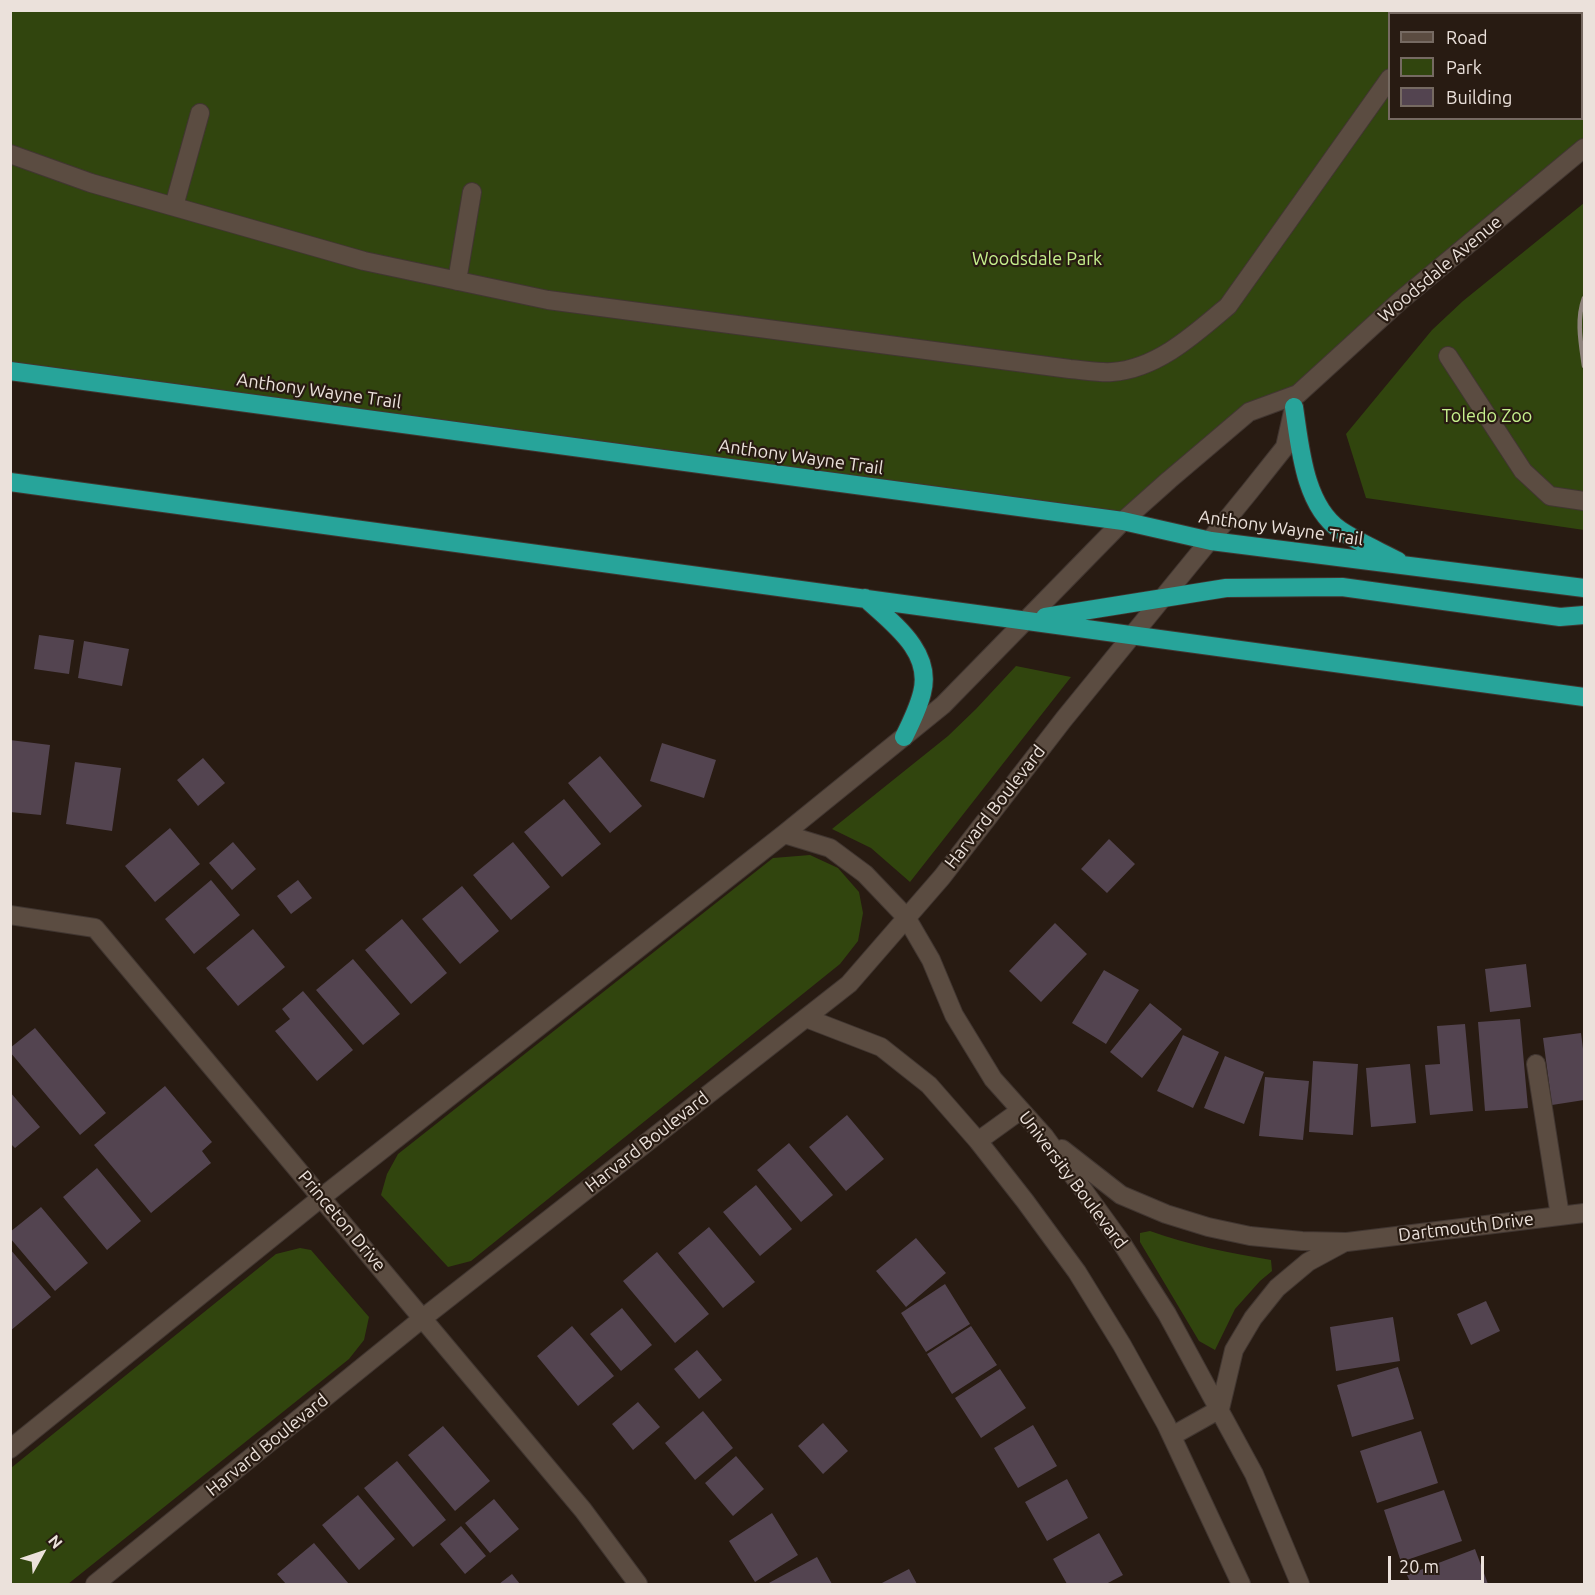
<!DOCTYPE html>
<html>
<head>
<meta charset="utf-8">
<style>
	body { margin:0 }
	#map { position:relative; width:1595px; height:1595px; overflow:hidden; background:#281b12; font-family:Ubuntu,sans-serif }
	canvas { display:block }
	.frame { position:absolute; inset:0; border:12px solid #ebe1db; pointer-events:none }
	.legend { position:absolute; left:1388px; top:12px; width:195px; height:108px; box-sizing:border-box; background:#281b12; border:2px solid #766a62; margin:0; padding:8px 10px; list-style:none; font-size:18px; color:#ebe1db }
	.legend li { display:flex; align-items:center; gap:12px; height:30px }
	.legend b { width:30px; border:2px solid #766a62 }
	.north { position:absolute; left:12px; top:1523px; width:60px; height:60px; -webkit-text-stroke:4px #281b12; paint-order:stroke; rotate:50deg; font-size:16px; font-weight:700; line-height:24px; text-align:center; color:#ebe1db }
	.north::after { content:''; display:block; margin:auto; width:21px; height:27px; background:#ebe1db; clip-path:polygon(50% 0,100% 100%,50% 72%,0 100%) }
	.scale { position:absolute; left:1388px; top:1556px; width:96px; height:27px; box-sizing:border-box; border:3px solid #ebe1db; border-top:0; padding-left:8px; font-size:18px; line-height:21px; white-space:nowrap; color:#ebe1db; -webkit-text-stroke:4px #281b12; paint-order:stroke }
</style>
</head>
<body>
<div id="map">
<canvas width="1595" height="1595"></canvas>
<div class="frame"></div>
<ul class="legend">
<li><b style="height:8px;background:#5b4c41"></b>Road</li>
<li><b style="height:16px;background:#31450e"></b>Park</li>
<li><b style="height:16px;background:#534450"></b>Building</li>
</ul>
<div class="north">N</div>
<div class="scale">20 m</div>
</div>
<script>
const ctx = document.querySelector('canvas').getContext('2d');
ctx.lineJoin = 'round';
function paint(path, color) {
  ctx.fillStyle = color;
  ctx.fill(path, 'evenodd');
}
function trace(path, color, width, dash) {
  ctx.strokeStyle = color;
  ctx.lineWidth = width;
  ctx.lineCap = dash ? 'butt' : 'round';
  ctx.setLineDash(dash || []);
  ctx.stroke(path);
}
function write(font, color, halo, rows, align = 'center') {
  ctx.font = font + ' Ubuntu,sans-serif';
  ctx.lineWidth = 4.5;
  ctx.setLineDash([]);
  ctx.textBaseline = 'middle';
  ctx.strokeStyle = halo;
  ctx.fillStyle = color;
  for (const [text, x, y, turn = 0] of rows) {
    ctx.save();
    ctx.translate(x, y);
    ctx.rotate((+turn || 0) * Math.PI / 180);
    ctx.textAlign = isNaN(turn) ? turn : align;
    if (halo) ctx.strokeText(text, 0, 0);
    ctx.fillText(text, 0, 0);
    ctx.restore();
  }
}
paint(new Path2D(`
	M11,11H1584V148L1298,394L1249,412L1123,521L11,372ZM1390,14H1582V118H1390Z
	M1584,203V530L1366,498L1346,434L1432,330L1463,301Z
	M1016,666L1071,677L910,882L871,848L832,829L948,736L976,709Z
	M810,855L838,868L859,892L863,913L858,941L840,964L471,1261L448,1267L381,1195L387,1174L398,1154L773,858Z
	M1150,1231C1189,1245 1230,1253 1271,1260L1272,1271L1260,1281L1235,1309L1215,1350L1199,1341L1140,1242V1233Z
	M300,1248L311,1250L369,1317L364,1340L349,1359L68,1584H11V1468L276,1254Z`), '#31450e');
paint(new Path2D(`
	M39,635L74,640L69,674L34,669Z
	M84,641L129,649L122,686L78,678Z
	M10,740L50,745L41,815L10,812Z
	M662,743L716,760L704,798L650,781Z
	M600,756L642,806L610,833L568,783Z
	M203,758L225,783L198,806L177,780Z
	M75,762L121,768L112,831L66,824Z
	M564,799L601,844L562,877L524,832Z
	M170,828L200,864L155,902L125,866Z
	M1109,839L1135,864L1107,893L1081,869Z
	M233,842L256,869L232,890L209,863Z
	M513,842L550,887L511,920L473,875Z
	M211,880L240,915L194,954L165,919Z
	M298,880L312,898L291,914L277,896Z
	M462,886L499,931L460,964L422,919Z
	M402,919L447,973L411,1004L365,950Z
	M1055,923L1087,954L1041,1002L1009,971Z
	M253,929L285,967L238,1006L206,968Z
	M353,959L400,1014L363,1045L316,990Z
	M1526,964L1531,1007L1490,1012L1485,969Z
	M1104,970L1139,990L1106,1044L1072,1023Z
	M303,991L353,1050L317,1081L275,1031L290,1019L282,1009Z
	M1150,1003L1182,1029L1142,1078L1110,1052Z
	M1520,1019L1528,1108L1485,1111L1478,1022Z
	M1465,1024L1473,1111L1430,1115L1425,1065L1440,1064L1437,1026Z
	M35,1028L106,1113L80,1135L10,1052V1048Z
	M1581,1033L1584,1057V1100L1552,1105L1543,1038Z
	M1183,1035L1219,1052L1193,1108L1157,1091Z
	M1225,1056L1264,1072L1244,1124L1204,1108Z
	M1313,1061L1358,1064L1353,1135L1309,1132Z
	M1410,1064L1416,1123L1371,1127L1366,1068Z
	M1265,1077L1309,1081L1303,1140L1259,1136Z
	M165,1086L212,1142L202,1151L211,1163L151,1213L94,1145Z
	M10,1092L40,1127L15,1148L10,1143Z
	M847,1115L884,1159L846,1191L809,1147Z
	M789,1143L833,1195L801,1222L757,1170Z
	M97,1168L141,1221L107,1250L63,1197Z
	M756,1185L792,1229L760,1256L723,1212Z
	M41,1207L88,1263L55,1291L10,1238V1232Z
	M709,1227L755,1282L723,1308L678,1253Z
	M916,1238L946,1273L906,1307L876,1271Z
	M10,1249L51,1297L10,1331Z
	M657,1252L709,1314L675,1343L623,1281Z
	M945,1284L970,1324L926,1352L901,1313Z
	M1486,1301L1500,1331L1471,1345L1457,1314Z
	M622,1308L652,1345L621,1371L590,1334Z
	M1393,1317L1400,1361L1336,1371L1330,1327Z
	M572,1326L614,1376L578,1406L537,1356Z
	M971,1326L997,1365L952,1394L927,1354Z
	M697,1350L722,1380L699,1399L674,1369Z
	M1398,1367L1414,1419L1352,1437L1337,1385Z
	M1000,1369L1026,1408L981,1438L955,1398Z
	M638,1402L660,1427L633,1450L612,1424Z
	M703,1411L733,1448L695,1480L665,1443Z
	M823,1423L848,1451L823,1474L798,1446Z
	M1033,1425L1057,1466L1018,1488L994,1448Z
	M443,1426L490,1481L455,1511L408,1455Z
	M1421,1431L1438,1483L1377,1503L1360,1451Z
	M736,1456L764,1489L733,1516L705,1483Z
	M397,1461L446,1520L413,1547L364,1488Z
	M1067,1479L1088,1518L1047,1541L1025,1502Z
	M1444,1490L1462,1541L1401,1562L1384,1510Z
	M358,1495L395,1539L359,1570L322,1525Z
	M494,1499L519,1529L490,1553L465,1523Z
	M772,1513L798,1555L755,1582L729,1541Z
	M461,1526L486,1556L465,1574L440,1544Z
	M1099,1533L1123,1575L1106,1584H1067L1053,1559Z
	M314,1543L349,1584H286L277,1574Z
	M1475,1549L1488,1584H1411L1407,1575Z
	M817,1557L832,1584H767Z
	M909,1569L917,1584H880Z
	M512,1574L520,1584H499Z`), '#534450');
const minor = new Path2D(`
	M1582,61L1584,63
	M10,154L91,183L364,261L548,300L1070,369C1084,370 1099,373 1112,372C1157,369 1195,334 1228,306L1390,78
	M174,206L200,113
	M457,281L472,192
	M1448,356L1523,471L1550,496L1584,501
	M784,834L830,848L865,874L906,917L931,960L954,1015L993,1079L1045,1137L1121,1242L1167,1314L1254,1474L1300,1584
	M10,915L95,928L583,1510L638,1584
	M806,1018L881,1047L929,1085L978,1141L1025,1201L1077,1272L1122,1345L1166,1424L1241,1584
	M1536,1064L1560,1216
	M978,1141L1021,1110
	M1062,1149L1121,1195L1166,1214L1208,1227L1250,1236L1302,1241L1347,1242L1584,1213
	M1172,1436L1220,1409L1234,1350L1253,1318L1277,1288L1308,1262L1345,1242
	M10,1449L322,1197L784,834L943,705L1123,521L1169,480L1249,412L1298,394L1401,300L1584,148
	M95,1584L423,1318L849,984L942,877L1064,719L1250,491L1285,447L1294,407`);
const highway = new Path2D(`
	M10,371L1123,521L1211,541L1584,588
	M1294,407C1300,446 1304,505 1340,530C1358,542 1379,551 1398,561
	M10,482L1584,697
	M865,598C892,623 933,651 922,693C918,709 911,723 904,737
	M1045,617L1226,588L1342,587L1560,617L1584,615`);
trace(minor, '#413631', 20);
trace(highway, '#413631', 20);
trace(minor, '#5b4c41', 18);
trace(highway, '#27a49a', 18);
trace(new Path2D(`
	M1584,298C1576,320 1581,344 1584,366`), '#8e837c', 4.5);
write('18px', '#c6f08d', '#281b12', [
	["Woodsdale Park",1037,259],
	["Toledo Zoo",1487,416]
]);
write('18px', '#ebe1db', '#281b12', [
	["Woodsdale Avenue",1440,269,-40],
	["Anthony Wayne Trail",319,391,8],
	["Anthony Wayne Trail",801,457,8],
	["Anthony Wayne Trail",1281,528,8],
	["Harvard Boulevard",995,807,-52],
	["Harvard Boulevard",647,1142,-38],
	["University Boulevard",1073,1180,53],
	["Princeton Drive",342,1221,50],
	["Dartmouth Drive",1466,1227,-7],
	["Harvard Boulevard",267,1445,-39]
]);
</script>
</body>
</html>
